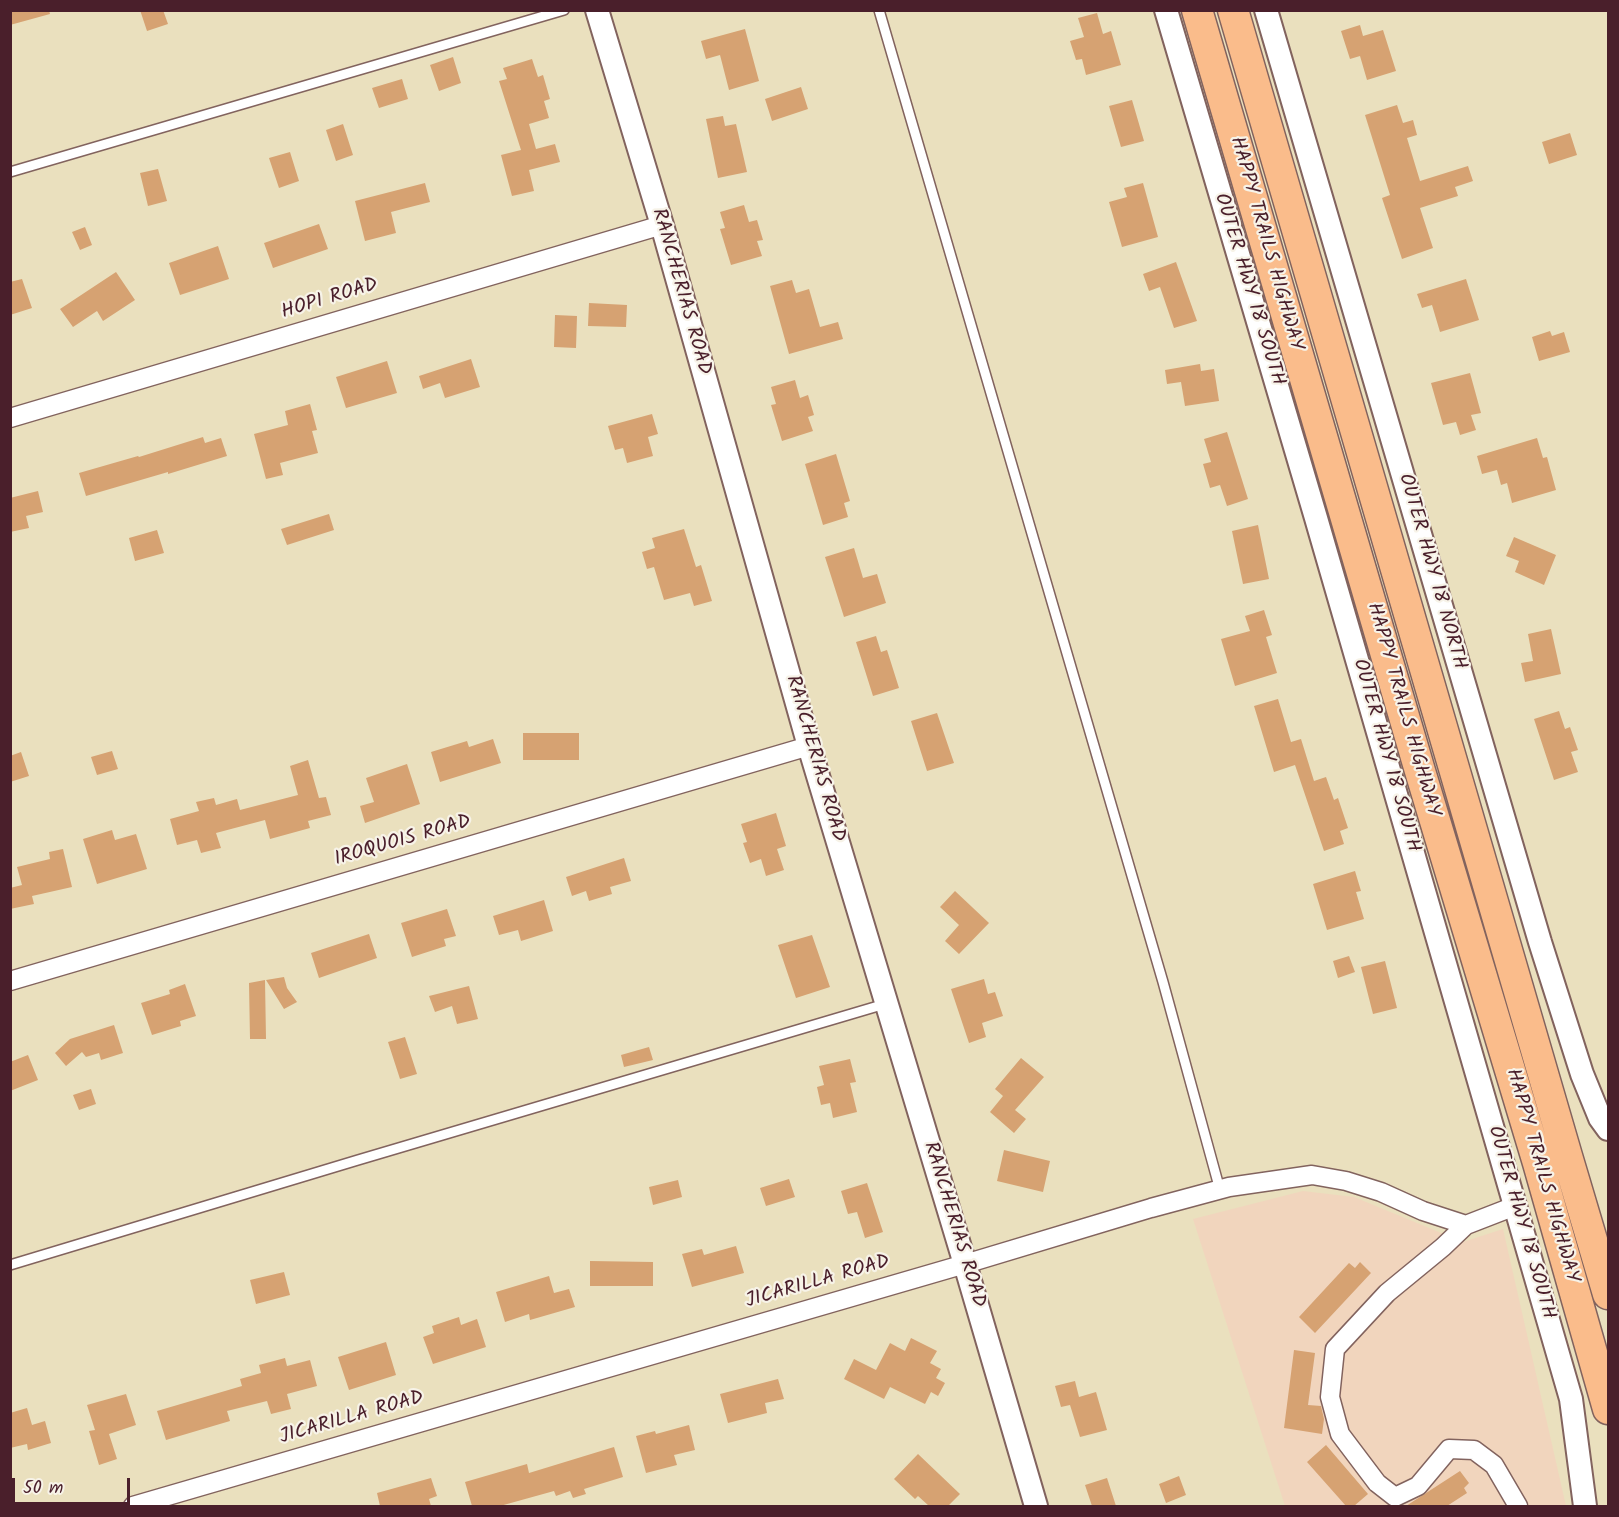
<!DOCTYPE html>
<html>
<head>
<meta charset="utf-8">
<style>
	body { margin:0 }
	#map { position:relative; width:1619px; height:1517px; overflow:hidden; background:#eae0be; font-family:Kalam,sans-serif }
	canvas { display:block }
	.frame { position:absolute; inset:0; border:12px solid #4a1f2b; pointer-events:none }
	.scale { position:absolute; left:12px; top:1478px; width:118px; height:27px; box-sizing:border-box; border:3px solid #4a1f2b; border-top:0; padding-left:8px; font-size:18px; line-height:21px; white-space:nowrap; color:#4a1f2b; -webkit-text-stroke:4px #f7f3e8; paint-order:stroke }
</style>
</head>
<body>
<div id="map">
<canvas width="1619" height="1517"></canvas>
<div class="frame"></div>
<div class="scale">50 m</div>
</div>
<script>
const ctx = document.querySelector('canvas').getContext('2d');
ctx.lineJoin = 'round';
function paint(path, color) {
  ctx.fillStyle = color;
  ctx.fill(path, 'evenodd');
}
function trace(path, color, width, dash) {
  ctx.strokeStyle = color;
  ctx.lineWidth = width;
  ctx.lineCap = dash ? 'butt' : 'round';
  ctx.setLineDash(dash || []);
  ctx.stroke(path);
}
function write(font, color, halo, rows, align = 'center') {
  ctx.font = font + ' Kalam,sans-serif';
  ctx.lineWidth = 4.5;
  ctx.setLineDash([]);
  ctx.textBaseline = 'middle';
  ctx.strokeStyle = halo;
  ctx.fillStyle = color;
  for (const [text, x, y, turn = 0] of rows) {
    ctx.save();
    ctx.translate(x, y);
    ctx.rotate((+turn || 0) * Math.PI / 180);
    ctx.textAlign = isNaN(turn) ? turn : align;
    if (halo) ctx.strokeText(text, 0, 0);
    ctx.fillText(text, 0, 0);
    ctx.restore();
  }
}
paint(new Path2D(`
	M1303,1191L1354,1197L1463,1242L1503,1229L1566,1506H1285L1193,1219Z`), '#f1d5bd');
paint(new Path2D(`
	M10,10H49L50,14L10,25Z
	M140,10H163L168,24L147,31Z
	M1097,13L1103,34L1111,31L1121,65L1086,75L1082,59L1076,60L1070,41L1084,37L1078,18Z
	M1360,25L1363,36L1383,30L1396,71L1367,80L1360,56L1350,59L1341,31Z
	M745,29L759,81L729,90L720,55L706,59L701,41Z
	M453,57L461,83L439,91L430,65Z
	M532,59L538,77L543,75L550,99L544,101L549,118L529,124L536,149L555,144L560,162L529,170L534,191L512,196L501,155L521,150L499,81L507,79L503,68Z
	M402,79L408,99L379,108L372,88Z
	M801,87L808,109L772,121L765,99Z
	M1132,100L1144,141L1121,147L1109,106Z
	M1397,105L1403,123L1413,120L1417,135L1407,138L1420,181L1468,166L1473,181L1455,187L1458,196L1420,208L1433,248L1402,259L1382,198L1390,195L1365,115Z
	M723,116L725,126L736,124L747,172L718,178L706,119Z
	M343,124L353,155L336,161L326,130Z
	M1570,133L1577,155L1549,164L1542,142Z
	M290,152L299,181L279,188L269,158Z
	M158,169L167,201L148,206L140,173Z
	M425,183L430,202L391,212L396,233L365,241L355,201Z
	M1143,183L1158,237L1122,247L1109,202L1127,197L1124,188Z
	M744,205L749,222L757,220L763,240L757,241L762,256L731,265L720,229L725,228L720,212Z
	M319,224L328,249L273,268L264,243Z
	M85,227L92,245L80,250L72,232Z
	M218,246L229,279L180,295L169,263Z
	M1176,262L1197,321L1174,328L1160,287L1149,291L1143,274Z
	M116,272L135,300L103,321L97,311L73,327L60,309Z
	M22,279L32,308L10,315V282Z
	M1466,279L1479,320L1440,332L1432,305L1422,308L1417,294Z
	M792,280L796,293L809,289L820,327L838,322L843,339L789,354L770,286Z
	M589,303L627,305L626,327L588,326Z
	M555,315L577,316L576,348L554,347Z
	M1550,331L1552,336L1564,332L1570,352L1539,361L1532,337Z
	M471,359L480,387L445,398L440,383L423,389L419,376Z
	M387,361L397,393L346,408L336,377Z
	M1200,364L1201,371L1214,369L1219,401L1185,406L1181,382L1167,384L1165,370Z
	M1470,373L1481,413L1471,415L1476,430L1460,435L1456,422L1443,425L1431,383Z
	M795,380L800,398L808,395L814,415L808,417L813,431L782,441L771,405L776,404L771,387Z
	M310,404L317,430L312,431L318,453L280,463L283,475L266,479L254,434L288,425L285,411Z
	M652,414L658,434L648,437L653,456L627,463L623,448L615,450L608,426Z
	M1227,432L1248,499L1227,506L1220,485L1210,488L1203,464L1211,462L1204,439Z
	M203,437L205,443L221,438L227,456L168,474V472L86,496L79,473L138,456L139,457Z
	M1537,438L1543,458L1547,457L1556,490L1512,503L1507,483L1501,485L1497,470L1482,474L1477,456Z
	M836,454L850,501L844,503L848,517L823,525L805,464Z
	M38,491L43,512L26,516L29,528L10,532V498Z
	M329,514L334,530L287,545L281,529Z
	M1258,525L1269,579L1243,584L1232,531Z
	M684,529L696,567L701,565L712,601L694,606L690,593L664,600L654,567L647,569L642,552L655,548L652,538Z
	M157,530L164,553L135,561L129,538Z
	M1514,537L1556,555L1544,585L1515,572L1519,561L1506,556Z
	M854,548L863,578L877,574L886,603L844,617L825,557Z
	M1264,610L1272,635L1266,637L1277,673L1235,686L1221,639L1250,631L1245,616Z
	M1551,629L1561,674L1525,682L1521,663L1533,661L1528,634Z
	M876,636L881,652L887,650L899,688L873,696L856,642Z
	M1278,699L1291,742L1301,739L1314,781L1326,777L1334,800L1338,798L1348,828L1340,831L1344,844L1324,851L1295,765L1274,772L1254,706Z
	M1559,711L1565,729L1570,727L1578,750L1571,752L1578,772L1554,780L1534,719Z
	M937,713L954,763L927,771L911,721Z
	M523,733H579V760H523Z
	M493,739L501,763L440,782L431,752L467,741L469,747Z
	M112,751L118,769L97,775L91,757Z
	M21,752L29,776L10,782V756Z
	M308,760L319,798L326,797L331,815L308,821L310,828L270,839L265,820L216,833L221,848L201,853L197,840L177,845L170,819L199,811L196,802L214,798L216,805L237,799L240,810L298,795L290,766Z
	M407,764L420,804L365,823L360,806L374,802L366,778Z
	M776,813L786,846L777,849L784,870L766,876L761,859L750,863L743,843L747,842L741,824Z
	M112,830L115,840L136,834L147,869L97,884L83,839Z
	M63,849L72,887L32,896L34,904L10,909V888L22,885L17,867L50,859L49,852Z
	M624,858L631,881L610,887L612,894L589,901L586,891L572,896L566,877Z
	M1355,871L1361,891L1356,892L1364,919L1327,930L1313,884Z
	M955,891L989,923L959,954L945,941L959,925L940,907Z
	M544,900L553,931L521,941L518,930L499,935L493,916Z
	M447,909L456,936L444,939L446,946L412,957L401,923Z
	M369,934L377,958L319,978L311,953Z
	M812,935L830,987L796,998L778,945Z
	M1349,956L1355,972L1338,978L1333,961Z
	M1385,961L1397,1008L1373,1014L1361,967Z
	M284,977L287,988L297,1002L284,1009L266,980Z
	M984,979L988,994L995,992L1003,1016L982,1023L986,1037L969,1043L951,989Z
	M265,980L266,1039H250L249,983Z
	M185,984L196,1016L180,1021L181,1026L152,1035L141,1003L170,994L169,990Z
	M469,986L478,1019L457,1024L452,1006L435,1012L429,996Z
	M114,1025L123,1053L101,1060L99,1053L86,1057L82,1052L66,1066L55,1053L70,1039Z
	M405,1037L417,1074L400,1079L388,1042Z
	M649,1047L653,1060L624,1067L621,1055Z
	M28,1055L38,1080L10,1091V1062Z
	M1021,1058L1044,1077L1015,1110L1026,1119L1014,1133L990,1112L1003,1096L995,1089Z
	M850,1059L856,1082L850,1083L857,1112L833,1118L830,1103L821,1105L817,1087L824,1085L819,1066Z
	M91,1089L96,1104L79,1110L73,1095Z
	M1004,1150L1050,1161L1043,1192L997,1181Z
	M789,1179L795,1197L766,1206L760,1188Z
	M678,1180L682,1197L653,1205L649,1187Z
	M867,1183L883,1232L865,1238L857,1212L848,1214L841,1191Z
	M736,1246L744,1273L692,1287L682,1254L702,1249L704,1255Z
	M590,1261L653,1262V1286H590Z
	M1360,1262L1371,1273L1315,1333L1299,1317L1349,1263L1355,1268Z
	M284,1272L290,1295L256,1304L250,1280Z
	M549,1276L554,1293L569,1289L575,1307L530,1320L529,1314L505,1322L496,1292Z
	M459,1317L461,1325L477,1319L486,1347L433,1364L423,1337L434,1333L432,1326Z
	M911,1338L937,1351L930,1363L941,1369L936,1378L945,1383L938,1396L931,1392L925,1404L890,1387L884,1399L844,1379L854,1359L876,1370L890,1343L905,1351Z
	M386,1342L396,1375L349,1390L338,1357Z
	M1294,1350L1315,1353L1308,1405L1321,1406L1324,1419L1322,1434L1284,1428Z
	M285,1358L287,1366L310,1360L317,1386L287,1394L291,1409L271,1414L267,1401L227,1411L230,1421L166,1440L157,1411L242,1386L240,1379L261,1373L259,1365Z
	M778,1379L784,1399L765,1403L767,1413L728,1423L720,1394Z
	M1075,1381L1079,1397L1096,1392L1107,1430L1080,1437L1070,1405L1061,1407L1055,1386Z
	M126,1394L136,1425L109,1434L117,1459L99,1465L89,1431L95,1430L87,1405Z
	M27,1408L32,1425L45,1421L51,1443L28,1450L27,1444L10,1448V1413Z
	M689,1425L695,1450L674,1455L677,1465L646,1473L636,1436L655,1431L656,1434Z
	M1326,1445L1368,1494L1354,1506H1346L1307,1462Z
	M614,1447L623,1477L584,1489L586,1494L573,1498L570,1491L556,1496L554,1491L500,1506H472L465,1482L527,1464L529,1473Z
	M918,1454L960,1494L948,1506H929L918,1496L915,1499L894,1479Z
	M1460,1471L1469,1483L1464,1488L1467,1493L1447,1506H1406Z
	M1179,1476L1186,1495L1166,1503L1159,1484Z
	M431,1478L437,1496L429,1499L431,1506H380L377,1493Z
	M1107,1478L1116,1506H1092L1085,1485Z`), '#d6a272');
const service = new Path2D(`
	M879,10L1163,982L1220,1190
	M10,172L564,10
	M10,1265L358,1160L885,1004`);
const minor = new Path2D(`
	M10,418L662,225
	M10,981L809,746
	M1466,1225L1443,1247L1387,1293L1335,1349L1330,1397L1340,1434L1377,1483L1395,1497L1418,1486L1449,1449L1474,1450L1494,1465L1518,1506
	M133,1506L965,1264L1151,1208L1229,1187L1312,1175L1346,1181L1381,1192L1423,1211L1466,1225L1515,1206`);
const tertiary = new Path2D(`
	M597,10L662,225L809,746L965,1264L1036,1506
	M1166,10L1316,518L1571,1399L1585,1506
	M1266,10L1540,942L1582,1074L1600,1118L1608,1129`);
const primary = new Path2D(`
	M1197,10L1420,771L1538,1163L1608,1409
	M1233,10L1567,1156L1608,1294`);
trace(service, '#82635e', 12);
trace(minor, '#82635e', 21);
trace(tertiary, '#82635e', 26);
trace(primary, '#82635e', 33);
trace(service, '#fff', 9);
trace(minor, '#fff', 18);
trace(tertiary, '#fff', 22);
trace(primary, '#fabc8b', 30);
write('20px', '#4a1f2b', '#f7f3e8', [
	["HAPPY TRAILS HIGHWAY",1265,244,74],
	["OUTER HWY 18 SOUTH",1248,290,73],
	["RANCHERIAS ROAD",680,292,74],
	["HOPI ROAD",330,300,-17],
	["OUTER HWY 18 NORTH",1431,572,74],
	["HAPPY TRAILS HIGHWAY",1402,710,74],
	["OUTER HWY 18 SOUTH",1385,756,74],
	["RANCHERIAS ROAD",814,759,74],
	["IROQUOIS ROAD",403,842,-16],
	["HAPPY TRAILS HIGHWAY",1541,1176,74],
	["OUTER HWY 18 SOUTH",1520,1223,74],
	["RANCHERIAS ROAD",953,1225,73],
	["JICARILLA ROAD",818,1283,-16],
	["JICARILLA ROAD",352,1419,-16]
]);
</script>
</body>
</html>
